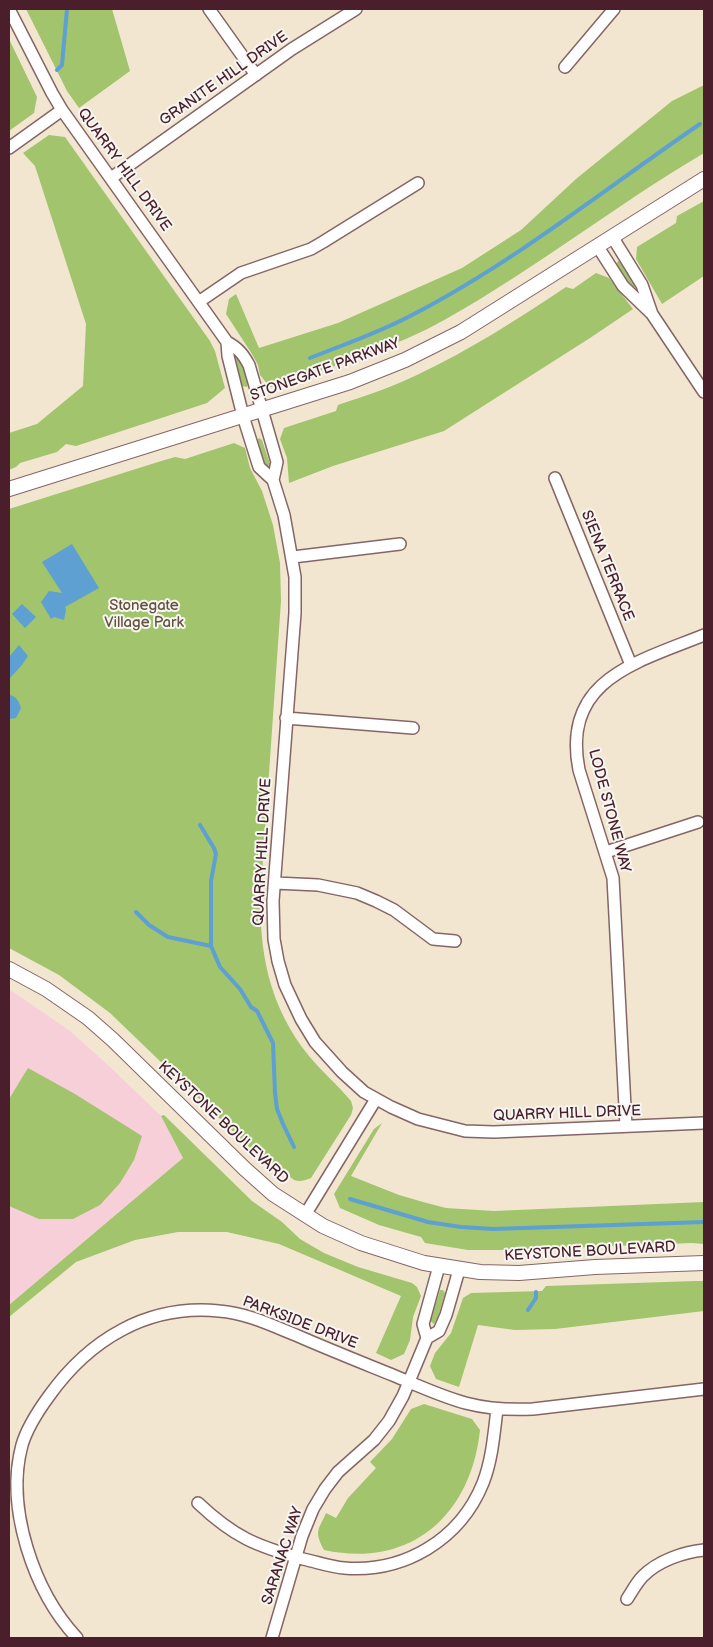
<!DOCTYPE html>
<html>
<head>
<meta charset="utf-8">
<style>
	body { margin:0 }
	#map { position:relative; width:713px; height:1647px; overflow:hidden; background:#f2e6d0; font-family:"Balsamiq Sans",sans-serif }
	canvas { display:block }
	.frame { position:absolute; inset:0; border:10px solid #4a1f2b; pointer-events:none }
</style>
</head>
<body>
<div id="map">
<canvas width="713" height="1647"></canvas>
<div class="frame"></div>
</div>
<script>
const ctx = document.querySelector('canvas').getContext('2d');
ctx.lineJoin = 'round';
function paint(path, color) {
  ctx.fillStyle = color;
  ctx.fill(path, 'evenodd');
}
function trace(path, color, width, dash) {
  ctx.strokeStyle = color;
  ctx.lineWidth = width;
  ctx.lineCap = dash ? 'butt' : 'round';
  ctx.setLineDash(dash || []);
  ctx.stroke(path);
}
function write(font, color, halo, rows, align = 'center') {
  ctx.font = font + ' "Balsamiq Sans",sans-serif';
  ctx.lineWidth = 4;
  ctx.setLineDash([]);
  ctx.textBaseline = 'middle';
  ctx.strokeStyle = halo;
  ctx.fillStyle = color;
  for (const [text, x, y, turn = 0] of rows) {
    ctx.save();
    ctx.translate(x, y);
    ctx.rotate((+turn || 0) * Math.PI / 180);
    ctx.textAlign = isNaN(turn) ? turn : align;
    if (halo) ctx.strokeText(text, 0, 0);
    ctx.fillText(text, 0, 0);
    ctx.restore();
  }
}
paint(new Path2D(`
	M9,990L18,995L70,1031L110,1067L161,1116L183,1158L9,1305Z`), '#f6cfd8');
paint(new Path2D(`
	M26,9H112L130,71L79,108L67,91Z
	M9,39L37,97L34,113L9,131Z
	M704,85V153C616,205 535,269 446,319C395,348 332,366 277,386L270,387L260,375L258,365L252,354L226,314L229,299L236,294L259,348L338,323L462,268L521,230L576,179L672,101Z
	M49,135L65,137L210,341L215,351L225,388L207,403L76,446L66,444L57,452L20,463L16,467L9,470V433L37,424L83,386L86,324L35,166L23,153Z
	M704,201V276L662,304L636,259L637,247L676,223L677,216Z
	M618,261H622L637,284L636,287H631L616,265Z
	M596,273L609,278L633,309L590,338L444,431L333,466L289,483L287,458L280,439L284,428L336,411L338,405C365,396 392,387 417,375C470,350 518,319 566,287L573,289Z
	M238,357L241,359L248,384L247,387L242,386L235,359Z
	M259,438L262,440L270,464L267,468L265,467L256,441Z
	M234,443L245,448L250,468L262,491L273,525L280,563L281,601L261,888C258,950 269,1007 309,1056C322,1072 338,1085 351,1101L353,1108L351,1115L311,1178C308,1179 303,1181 299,1181C289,1181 286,1167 270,1167L110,1013L59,975L9,948V509L158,462L175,457L185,459Z
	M28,1068L75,1094L142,1136L134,1160L120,1183L100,1205L73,1219H39L9,1206V1099Z
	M164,1115L252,1201L282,1222L300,1239L324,1253L358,1267L412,1283L417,1287L421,1296L413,1317L410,1340L404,1354L391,1360L376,1353L401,1296L279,1244L227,1232H178L135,1240L76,1262L9,1317V1305L183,1158L161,1116Z
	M382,1123L351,1176L399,1195L423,1202L446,1208L494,1211L704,1202V1244L692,1243L517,1250H468L425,1243L421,1237L379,1225L340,1208L334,1194L374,1129Z
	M695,1281H704V1311L555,1329L515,1330L478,1325L459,1387L436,1379L430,1366L435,1353L451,1333L463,1298L471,1293L542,1291L546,1286Z
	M440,1290H443L445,1293L438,1317L434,1324L430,1321Z
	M424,1404L472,1419L480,1430C471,1515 411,1569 324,1550C314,1531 318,1531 326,1513L336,1518L348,1498L376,1468L370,1462L392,1439L411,1409Z`), '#a1c46d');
paint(new Path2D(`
	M72,544L99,588L65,607L66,610L64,620L54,617L51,619L41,602L49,591L62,593L42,562Z
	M22,604L36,617L25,628L12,614Z
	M19,645L28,656L22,665L9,679V657Z
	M9,695C16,696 19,701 21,708L16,718L9,719Z`), '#5da0d1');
trace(new Path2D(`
	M57,70L62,65L67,9
	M310,358C345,344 381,332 414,314C516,261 606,188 700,124
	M200,825L214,848L216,854L211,881V946L220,967L240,989L251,1007L257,1011L273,1043L275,1093L277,1109L283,1124L294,1147
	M136,912L149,925L168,937L211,946
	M350,1199L428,1222L461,1227L493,1229L704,1222
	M528,1310L536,1298V1292`), '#5da0d1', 4);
const minor = new Path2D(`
	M9,9L52,93L62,110L227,342C238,348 243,354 249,365L277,462L273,480
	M209,9L256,75
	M565,67L614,9
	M9,148L62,110
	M111,178L292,49L356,9
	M613,238L642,285L652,314L704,392
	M598,247L623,286L651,313
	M200,301L241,273L311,249L323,242L418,183
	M227,342L228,356L243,416L259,467L273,480L284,515L295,577V613L273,901L274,939L278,961L285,985L301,1019L315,1042L342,1072L364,1092L391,1107L418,1119L465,1131L494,1132L704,1123
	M555,478L631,665
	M293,557L400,544
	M286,718L413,728
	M606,852L698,822
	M275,883L318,885L357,893L376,901L394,910L433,939L455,941
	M626,1126L613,878L579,770C561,679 638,662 704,635
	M305,1215L376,1099
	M427,1338L423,1324L439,1266
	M198,1503C234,1537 256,1546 303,1559C317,1562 330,1567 344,1568C404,1573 460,1540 483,1483C492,1460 494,1434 497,1409
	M627,1599C632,1592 636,1583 643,1576C658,1561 683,1552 704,1550
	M77,1638C34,1592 5,1508 22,1445C27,1428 38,1411 49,1396C89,1340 147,1304 219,1311C247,1313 273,1326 298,1336C330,1350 363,1363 395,1376C447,1398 474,1412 533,1409L704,1389
	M272,1638L302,1536L313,1509L325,1489L338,1472L374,1440L389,1421L403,1396L427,1338L439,1331L446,1315L459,1270`);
const tertiary = new Path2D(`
	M9,489L350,382L405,360L461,332L704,179
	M9,969L46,989L88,1018L113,1040L245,1169L273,1194L323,1226L361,1243L424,1263L480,1272L519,1273L595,1267L704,1263`);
trace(minor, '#856565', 14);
trace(tertiary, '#856565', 16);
trace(minor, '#fff', 11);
trace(tertiary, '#fff', 14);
write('15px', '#4a1f2b', '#f6f6f2', [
	["GRANITE HILL DRIVE",224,79,-35],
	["QUARRY HILL DRIVE",124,170,54],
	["STONEGATE PARKWAY",325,370,-20],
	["SIENA TERRACE",607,566,68],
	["LODE STONE WAY",609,811,75],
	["QUARRY HILL DRIVE",263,852,-87],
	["QUARRY HILL DRIVE",567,1114,-2],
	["KEYSTONE BOULEVARD",223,1123,43],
	["KEYSTONE BOULEVARD",590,1252,-3],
	["PARKSIDE DRIVE",300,1323,21],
	["SARANAC WAY",283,1556,-72]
]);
write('15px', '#64513f', '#f6f6f2', [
	["Stonegate",144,606],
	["Village Park",144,623]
]);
</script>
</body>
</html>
